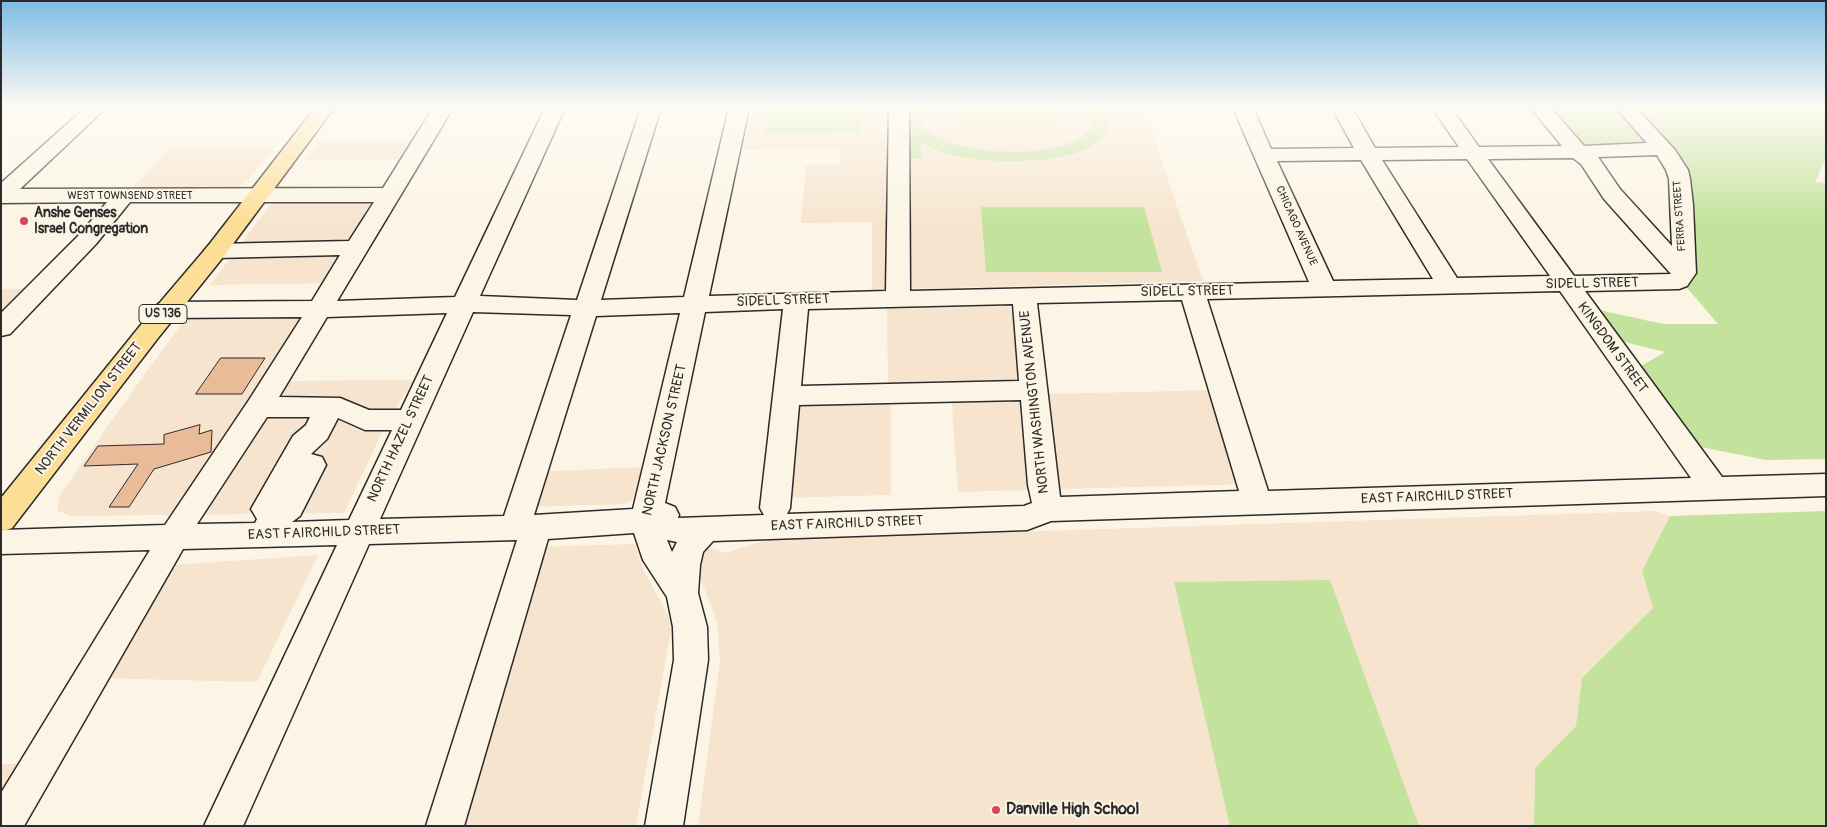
<!DOCTYPE html>
<html>
<head>
<meta charset="utf-8">
<style>
	body { margin:0 }
	#map { position:relative; width:1827px; height:827px; overflow:hidden; background:#fcf5e5; font-family:Pangolin,sans-serif }
	canvas { display:block }
	.frame { position:absolute; inset:0; border:2px solid #2b2b2b; pointer-events:none }
</style>
</head>
<body>
<div id="map">
<canvas width="1827" height="827"></canvas>
<div class="frame"></div>
</div>
<script>
const ctx = document.querySelector('canvas').getContext('2d');
ctx.lineJoin = 'round';
function paint(path, color) {
  ctx.fillStyle = color;
  ctx.fill(path, 'evenodd');
}
function trace(path, color, width, dash) {
  ctx.strokeStyle = color;
  ctx.lineWidth = width;
  ctx.lineCap = dash ? 'butt' : 'round';
  ctx.setLineDash(dash || []);
  ctx.stroke(path);
}
function write(font, color, halo, rows, align = 'center') {
  ctx.font = font + ' Pangolin,sans-serif';
  ctx.lineWidth = 4;
  ctx.setLineDash([]);
  ctx.textBaseline = 'middle';
  ctx.strokeStyle = halo;
  ctx.fillStyle = color;
  for (const [text, x, y, turn = 0] of rows) {
    ctx.save();
    ctx.translate(x, y);
    ctx.rotate((+turn || 0) * Math.PI / 180);
    ctx.textAlign = isNaN(turn) ? turn : align;
    if (halo) ctx.strokeText(text, 0, 0);
    ctx.fillText(text, 0, 0);
    ctx.restore();
  }
}
paint(new Path2D(`
	M751,108H1145L1175,201L1203,281L872,290V222L801,223L806,165L840,164L841,149L742,150Z
	M423,140L412,159L304,161L319,141Z
	M171,147H274L248,180L240,186L228,189H131Z
	M390,195L336,283L210,285L277,196Z
	M40,288L1,328V289Z
	M323,305L276,381L414,380L388,420L344,513L69,516L57,510L60,495L119,410L193,308Z
	M1009,306L1015,315L1029,490L958,492L951,392L891,394V495L776,498L786,396L888,393L887,309Z
	M1223,390L1251,484L1060,489L1045,394Z
	M643,467L634,498L626,504L522,507L533,472Z
	M1656,511L1670,516L1642,571L1653,608L1582,678L1576,726L1535,768L1534,826H698L720,661L717,622L700,577L697,562L705,547L726,553L766,540Z
	M635,544L643,569L668,615L671,630L636,826H445L530,547Z
	M318,555L257,682L91,678L157,566Z
	M1,764H40L1,826Z`), '#f6e4ce');
paint(new Path2D(`
	M769,108H862L861,132L765,133Z
	M903,108H920L922,125C944,157 1072,164 1090,127C1093,121 1090,115 1089,108H1105C1107,114 1110,121 1108,127C1097,165 1006,163 976,159C957,157 938,152 921,143V159H903Z
	M959,108H1055L1058,126H960Z
	M1631,108H1826V158L1815,182L1826,183V459L1766,460L1701,447L1641,366L1665,352L1624,342L1599,310L1663,324H1718L1683,283L1672,156L1585,154L1548,113L1623,111Z
	M981,207H1144L1162,272H986Z
	M1826,511V826H1534L1535,768L1576,726L1582,678L1653,608L1642,571L1670,516Z
	M1330,580L1419,826H1230L1174,582Z`), '#c3e39c');
const building = new Path2D(`
	M221,358H265L242,394H196Z
	M200,425L199,434L212,430L211,452L154,469L129,507H109L138,464L84,466L98,446L164,444V435Z`);
paint(building, '#e9bb99');
trace(building, '#2b2b2b', 1);
const minor = new Path2D(`
	M85,108H106L20,189L383,188L433,108H453L337,301L455,297L545,108H565L480,296L577,300L641,108H661L601,300L684,297L729,108H749L709,296L886,291L889,108H909L910,291L1309,282L1233,108H1253L1271,149L1354,148L1332,108H1352L1375,148L1459,147L1432,108H1451L1479,147L1562,146L1531,108H1551L1584,146L1647,143L1616,108H1636L1675,150L1688,170L1690,179L1693,205L1696,273L1687,286L1679,289L1585,291L1722,477L1826,474V496L1051,521L1027,530L713,541L703,552L700,565L698,593L707,627L708,660L683,826H645L674,660L673,627L667,597L643,560L634,533L548,539L464,826H426L517,540L369,544L243,826H204L337,545L183,549L24,826H1V793L150,550L1,554V530L165,525L249,400L302,317L167,318L158,316L155,310L158,304L167,302L312,301L340,255L216,258L208,256L204,251L208,246L216,244L349,241L374,202H130L96,244L10,334L1,336V313L80,234L107,202L1,203V183ZM1657,155L1666,170L1669,179L1672,246L1620,189L1598,157ZM1573,158L1581,164L1604,199L1671,274L1574,276L1488,159ZM1467,159L1550,276L1457,278L1382,160ZM1361,160L1433,279L1333,281L1277,161ZM1560,291L1691,478L1268,491L1207,299ZM1182,300L1239,491L1060,497L1037,303ZM1013,304L1019,381L801,386L808,309ZM783,309L760,508L764,515L678,518L679,515L675,507L665,503L705,312ZM473,312L571,315L504,516L380,519ZM447,313L401,410H369L340,398L279,397L327,317ZM680,313L633,509L534,515L596,316ZM1021,400L1028,485L1032,503L1024,506L787,514L790,508L799,405ZM267,417H310L306,425L293,436L251,509L257,519L255,523L197,524ZM338,418L365,430H392L349,520L292,522L300,516L326,465L322,457L311,454L327,439ZM667,540L677,542L672,552Z`);
const major = new Path2D(`
	M315,108H334L224,256L158,338L12,528L1,532V498L140,326L208,246Z`);
trace(minor, '#2b2b2b', 3);
trace(major, '#2b2b2b', 3);
paint(minor, '#fcf5e5');
paint(major, '#fdde96');
const sky = ctx.createLinearGradient(0, 0, 0, 224);
sky.addColorStop(0, '#7dbbe4');
sky.addColorStop(0.48, '#fefaf3');
sky.addColorStop(1, '#fefaf300');
ctx.fillStyle = sky;
ctx.fillRect(0, 0, 1827, 224);
for (const [x, y, r, color] of [
	[24,221,5,"#d1495b"],
	[996,810,5,"#d1495b"]
]) {
  const dot = new Path2D();
  dot.arc(x, y, r, 0, 2 * Math.PI);
  ctx.fillStyle = color;
  ctx.fill(dot);
  trace(dot, '#fcf5e5', 2);
}
write('11px', '#2b2b2b', '#fcf5e5', [
	["WEST TOWNSEND STREET",130,196],
	["FERRA STREET",1680,216,-94],
	["CHICAGO AVENUE",1296,226,66]
]);
for (const [x, y, w] of [
	[163,314,48]
]) {
  const box = new Path2D();
  box.roundRect(x - w / 2, y - 9.5, w, 19, 4);
  ctx.fillStyle = '#fcf5e5';
  ctx.fill(box);
  trace(box, '#2b2b2b', 1);
}
write('bold 12px', '#2b2b2b', null, [
	["US 136",163,314]
]);
write('bold 14px', '#2b2b2b', '#fcf5e5', [
	["Anshe Genses",34,213],
	["Israel Congregation",34,229]
], 'left');
write('14px', '#2b2b2b', '#fcf5e5', [
	["SIDELL STREET",1592,284,-1],
	["SIDELL STREET",1187,292,-1],
	["SIDELL STREET",783,301,-2],
	["KINGDOM STREET",1612,348,54],
	["NORTH WASHINGTON AVENUE",1035,402,-96],
	["NORTH VERMILION STREET",89,409,-52],
	["NORTH HAZEL STREET",401,439,-65],
	["NORTH JACKSON STREET",665,440,-77],
	["EAST FAIRCHILD STREET",1437,497,-2],
	["EAST FAIRCHILD STREET",847,524,-2],
	["EAST FAIRCHILD STREET",324,533,-2]
]);
write('bold 16px', '#2b2b2b', '#fcf5e5', [
	["Danville High School",1006,810]
], 'left');
</script>
</body>
</html>
